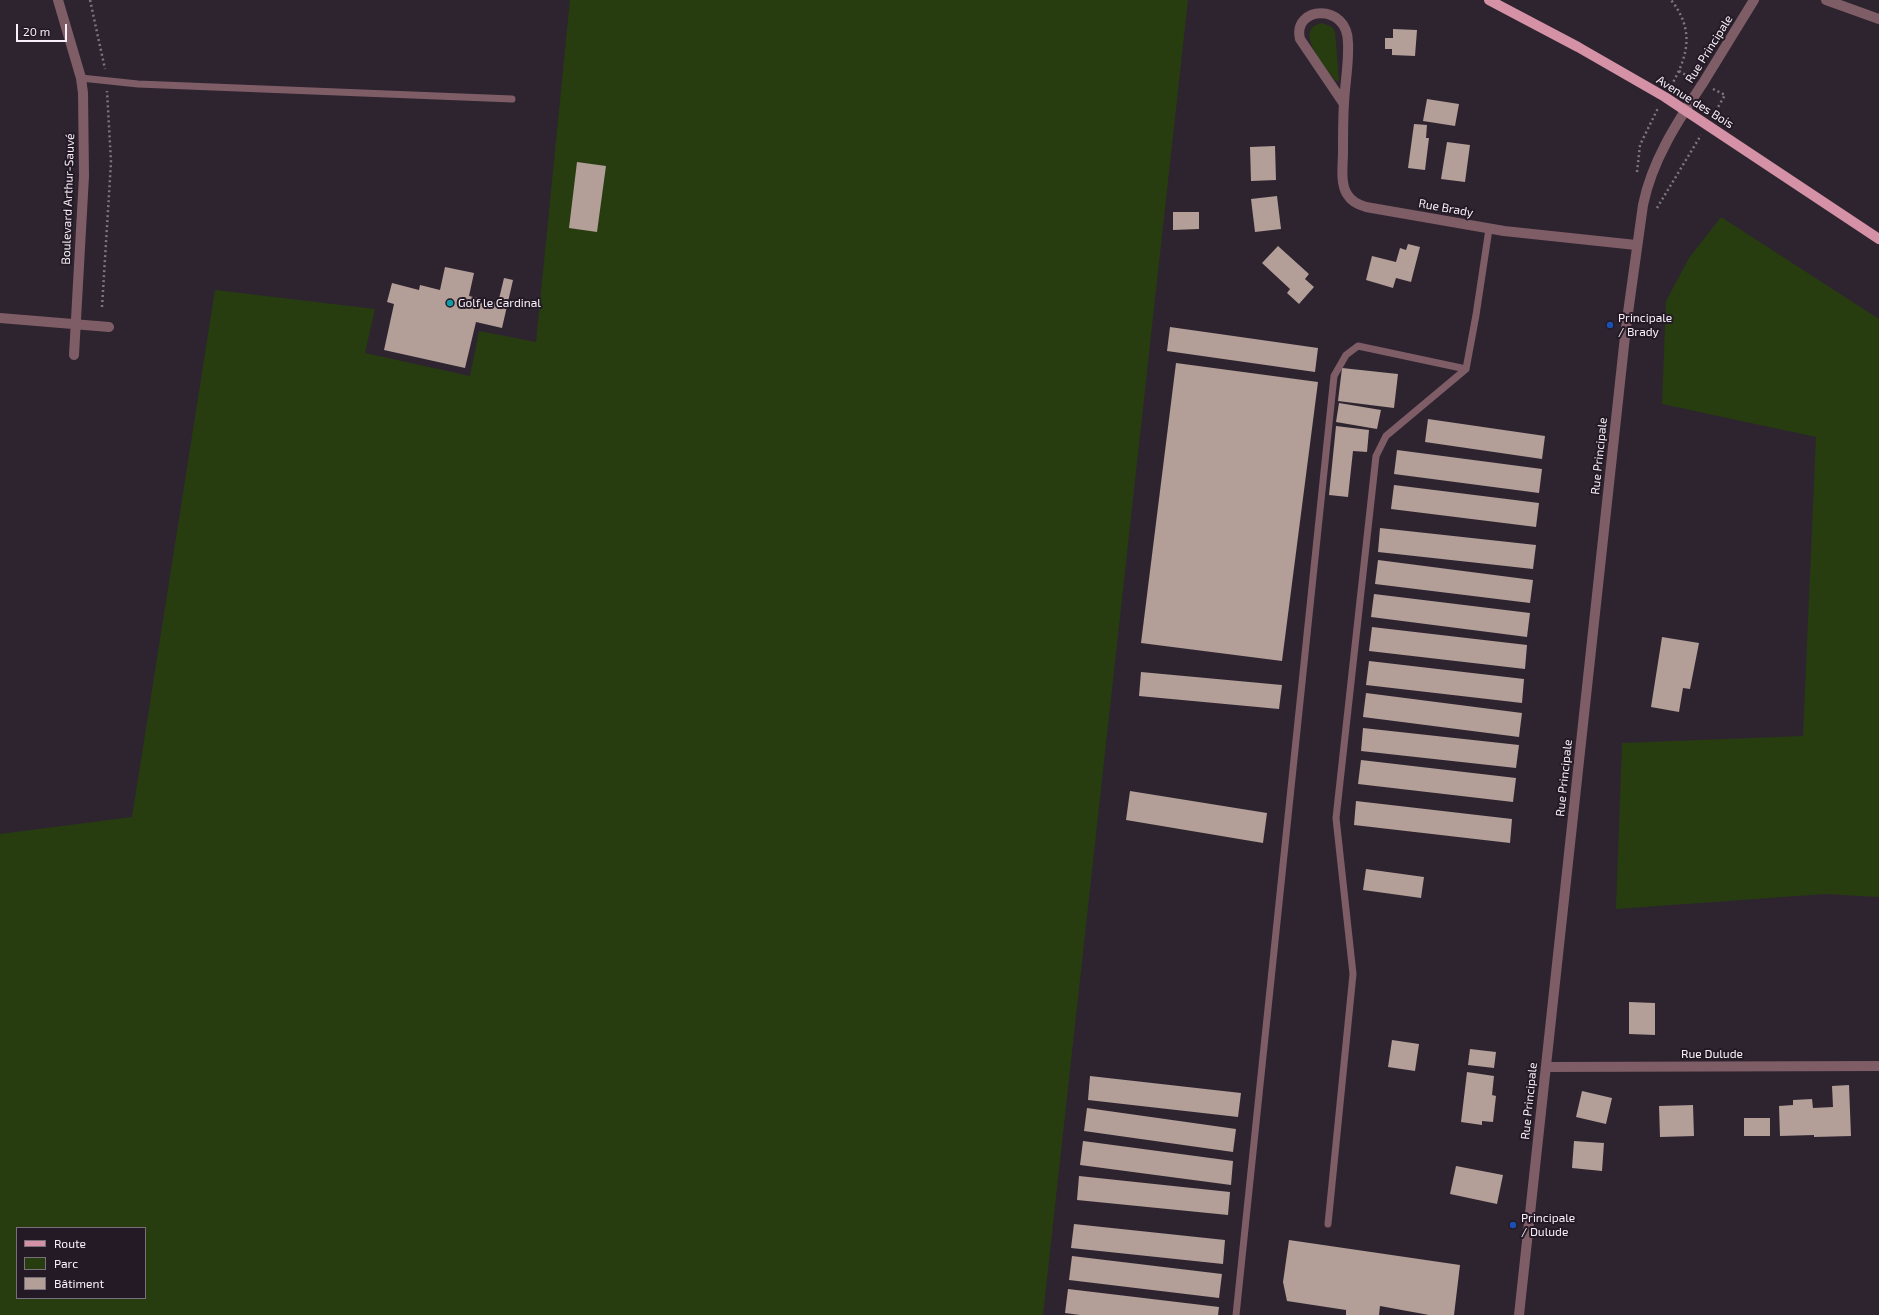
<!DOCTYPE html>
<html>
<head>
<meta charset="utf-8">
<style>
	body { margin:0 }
	#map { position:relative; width:1879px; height:1315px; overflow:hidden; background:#2e2430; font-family:"Exo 2",sans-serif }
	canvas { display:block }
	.legend { position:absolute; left:16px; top:1227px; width:130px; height:72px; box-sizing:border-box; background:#241a26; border:1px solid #79707a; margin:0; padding:5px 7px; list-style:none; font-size:12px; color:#f8f1f9 }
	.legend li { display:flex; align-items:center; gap:8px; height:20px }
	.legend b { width:20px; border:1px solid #79707a }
	.scale { position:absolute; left:16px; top:24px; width:51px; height:18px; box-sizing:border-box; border:2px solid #f8f1f9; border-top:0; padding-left:5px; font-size:12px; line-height:14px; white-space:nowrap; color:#f8f1f9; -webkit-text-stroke:3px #241a26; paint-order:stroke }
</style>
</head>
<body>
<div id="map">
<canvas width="1879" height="1315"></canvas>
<ul class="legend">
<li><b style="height:5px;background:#d591a5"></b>Route</li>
<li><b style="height:11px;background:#273d10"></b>Parc</li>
<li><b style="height:11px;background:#b39e98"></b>Bâtiment</li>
</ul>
<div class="scale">20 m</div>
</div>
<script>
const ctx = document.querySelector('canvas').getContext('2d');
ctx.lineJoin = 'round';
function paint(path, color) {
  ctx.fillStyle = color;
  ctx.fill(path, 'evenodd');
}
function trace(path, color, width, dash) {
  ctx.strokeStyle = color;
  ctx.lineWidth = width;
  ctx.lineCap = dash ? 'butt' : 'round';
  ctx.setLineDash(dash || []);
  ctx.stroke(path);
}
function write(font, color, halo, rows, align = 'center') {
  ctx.font = font + ' "Exo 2",sans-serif';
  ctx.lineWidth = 4;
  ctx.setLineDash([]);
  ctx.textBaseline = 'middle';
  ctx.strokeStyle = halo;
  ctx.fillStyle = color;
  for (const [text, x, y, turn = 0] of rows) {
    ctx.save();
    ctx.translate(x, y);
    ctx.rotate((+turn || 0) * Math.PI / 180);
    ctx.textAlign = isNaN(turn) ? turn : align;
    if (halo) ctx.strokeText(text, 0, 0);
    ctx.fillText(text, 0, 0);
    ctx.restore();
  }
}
paint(new Path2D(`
	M570,0H1188L1043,1315H0V834L132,817L215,290L375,309L365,353L470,376L479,331L536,342ZM17,1228H145V1298H17Z
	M1322,23L1332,27L1335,32L1339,81H1336C1327,69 1291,29 1322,23Z
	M1721,217L1879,319V897L1825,894L1616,909L1622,743L1803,736L1816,437L1662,404L1666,301L1689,258Z`), '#273d10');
paint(new Path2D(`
	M1393,29L1417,30L1415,56L1392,55V49H1385V38H1393Z
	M1427,99L1459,104L1455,126L1423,121Z
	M1414,124L1427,125L1426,138H1429L1425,170L1408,168Z
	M1447,142L1470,145L1465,182L1441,179Z
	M1275,146L1276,180L1251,181L1250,147Z
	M577,162L606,166L597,232L569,228Z
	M1277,196L1281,229L1255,232L1251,199Z
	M1173,212H1199V229L1173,230Z
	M1408,244L1420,247L1411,282L1396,278L1393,288L1366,280L1372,256L1396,262L1400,248L1406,250Z
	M1278,246L1309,274L1305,279L1314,287L1299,304L1287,293L1290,289L1262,263Z
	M445,267L474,273L469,296L498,303L504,278L513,280L502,328L476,322L465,368L384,350L394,304L387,302L392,283L419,290L420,285L440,290Z
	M1170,327L1318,348L1315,372L1167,351Z
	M1176,363L1318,382L1282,661L1141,643Z
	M1342,368L1398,374L1394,408L1338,401Z
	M1339,403L1381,410L1377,429L1336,422Z
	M1428,419L1545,436L1542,459L1425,442Z
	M1336,426L1369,430L1367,452L1353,451L1348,497L1329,495Z
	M1397,450L1542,469L1539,493L1394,474Z
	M1394,485L1539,503L1536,527L1391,509Z
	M1380,528L1536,545L1533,569L1378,552Z
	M1378,560L1533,580L1530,603L1375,584Z
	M1374,594L1530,613L1527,637L1371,617Z
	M1372,627L1527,645L1525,669L1369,651Z
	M1662,637L1699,643L1690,689L1683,688L1679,712L1651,707Z
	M1369,661L1524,679L1522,703L1366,685Z
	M1141,672L1282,685L1279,709L1139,696Z
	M1366,693L1522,713L1519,737L1363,717Z
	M1363,728L1519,745L1516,768L1361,751Z
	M1361,760L1516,778L1513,802L1358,784Z
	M1130,791L1267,813L1263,843L1126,820Z
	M1356,801L1512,819L1510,843L1354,825Z
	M1366,869L1424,877L1421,898L1363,890Z
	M1629,1002L1655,1003V1035L1629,1034Z
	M1392,1040L1419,1044L1415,1071L1388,1067Z
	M1470,1049L1496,1052L1494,1068L1468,1065Z
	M1467,1072L1494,1076L1492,1095L1496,1096L1493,1122L1482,1121V1125L1461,1122Z
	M1090,1076L1241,1093L1238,1117L1088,1100Z
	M1849,1085L1851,1136L1814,1137V1135L1780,1136L1779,1106L1793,1105V1100L1812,1099L1813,1108L1833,1107L1832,1086Z
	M1582,1091L1612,1098L1606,1124L1576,1117Z
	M1693,1105L1694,1136L1660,1137L1659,1106Z
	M1087,1108L1236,1129L1233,1152L1084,1131Z
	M1744,1118H1770V1136H1744Z
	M1083,1141L1233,1161L1231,1185L1080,1165Z
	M1574,1141L1604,1143L1602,1171L1572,1168Z
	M1456,1166L1503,1175L1497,1204L1450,1194Z
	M1079,1176L1230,1192L1228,1215L1077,1200Z
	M1074,1224L1225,1240L1223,1264L1071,1248Z
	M1289,1240L1460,1265L1454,1315H1429L1380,1306L1379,1315H1346V1310L1287,1301L1283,1282Z
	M1072,1256L1222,1274L1219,1298L1069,1280Z
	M1068,1289L1219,1307L1218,1315H1080L1065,1313Z`), '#b39e98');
trace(new Path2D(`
	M90,0L105,69
	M1679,71L1691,78
	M1671,86C1688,56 1695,30 1671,0
	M1713,89L1725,95L1714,114
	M1637,172L1640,145L1658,108
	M1657,208L1701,135
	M102,307L111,162L107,91`), '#7e7580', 2.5, [2, 3]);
trace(new Path2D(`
	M81,78L138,84L512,99
	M1328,1224L1353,974L1336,818L1376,456L1386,436L1466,369L1476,315L1489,229
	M1236,1315L1334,376L1346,355L1358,346L1466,369`), '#7f5d66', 7);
trace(new Path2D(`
	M58,0L81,78L83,93L84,176L74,355
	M1344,104L1300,39C1292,6 1348,2 1348,43C1349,63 1345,83 1344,103C1343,119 1343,136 1343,152C1343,164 1340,183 1347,194C1351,201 1359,205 1366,207L1504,231L1636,245
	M0,318L109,327
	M1546,1067L1879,1066`), '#7f5d66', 10);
trace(new Path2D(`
	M1826,0L1879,19
	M1519,1315L1626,327L1643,205C1652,160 1678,121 1703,83C1720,55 1737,28 1754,0`), '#7f5d66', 10);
trace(new Path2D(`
	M1489,0L1578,47L1665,97L1879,239`), '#d591a5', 10);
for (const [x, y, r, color] of [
	[450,303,4,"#0f9aa8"],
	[1610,325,4,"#1a4fb4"],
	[1513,1225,4,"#1a4fb4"]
]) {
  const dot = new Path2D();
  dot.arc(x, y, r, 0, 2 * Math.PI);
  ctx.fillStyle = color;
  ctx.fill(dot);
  trace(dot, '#241a26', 1.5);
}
write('12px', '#f8f1f9', '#241a26', [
	["Rue Principale",1709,49,-58],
	["Avenue des Bois",1695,102,32],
	["Boulevard Arthur-Sauvé",68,199,-88],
	["Rue Brady",1446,208,10],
	["Rue Principale",1599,456,-84],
	["Rue Principale",1564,778,-84],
	["Rue Dulude",1712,1054],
	["Rue Principale",1529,1101,-84]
]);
write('12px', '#f8f1f9', '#241a26', [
	["Golf le Cardinal",458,303],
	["Principale",1618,318],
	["/ Brady",1618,332],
	["Principale",1521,1218],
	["/ Dulude",1521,1232]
], 'left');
</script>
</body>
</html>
